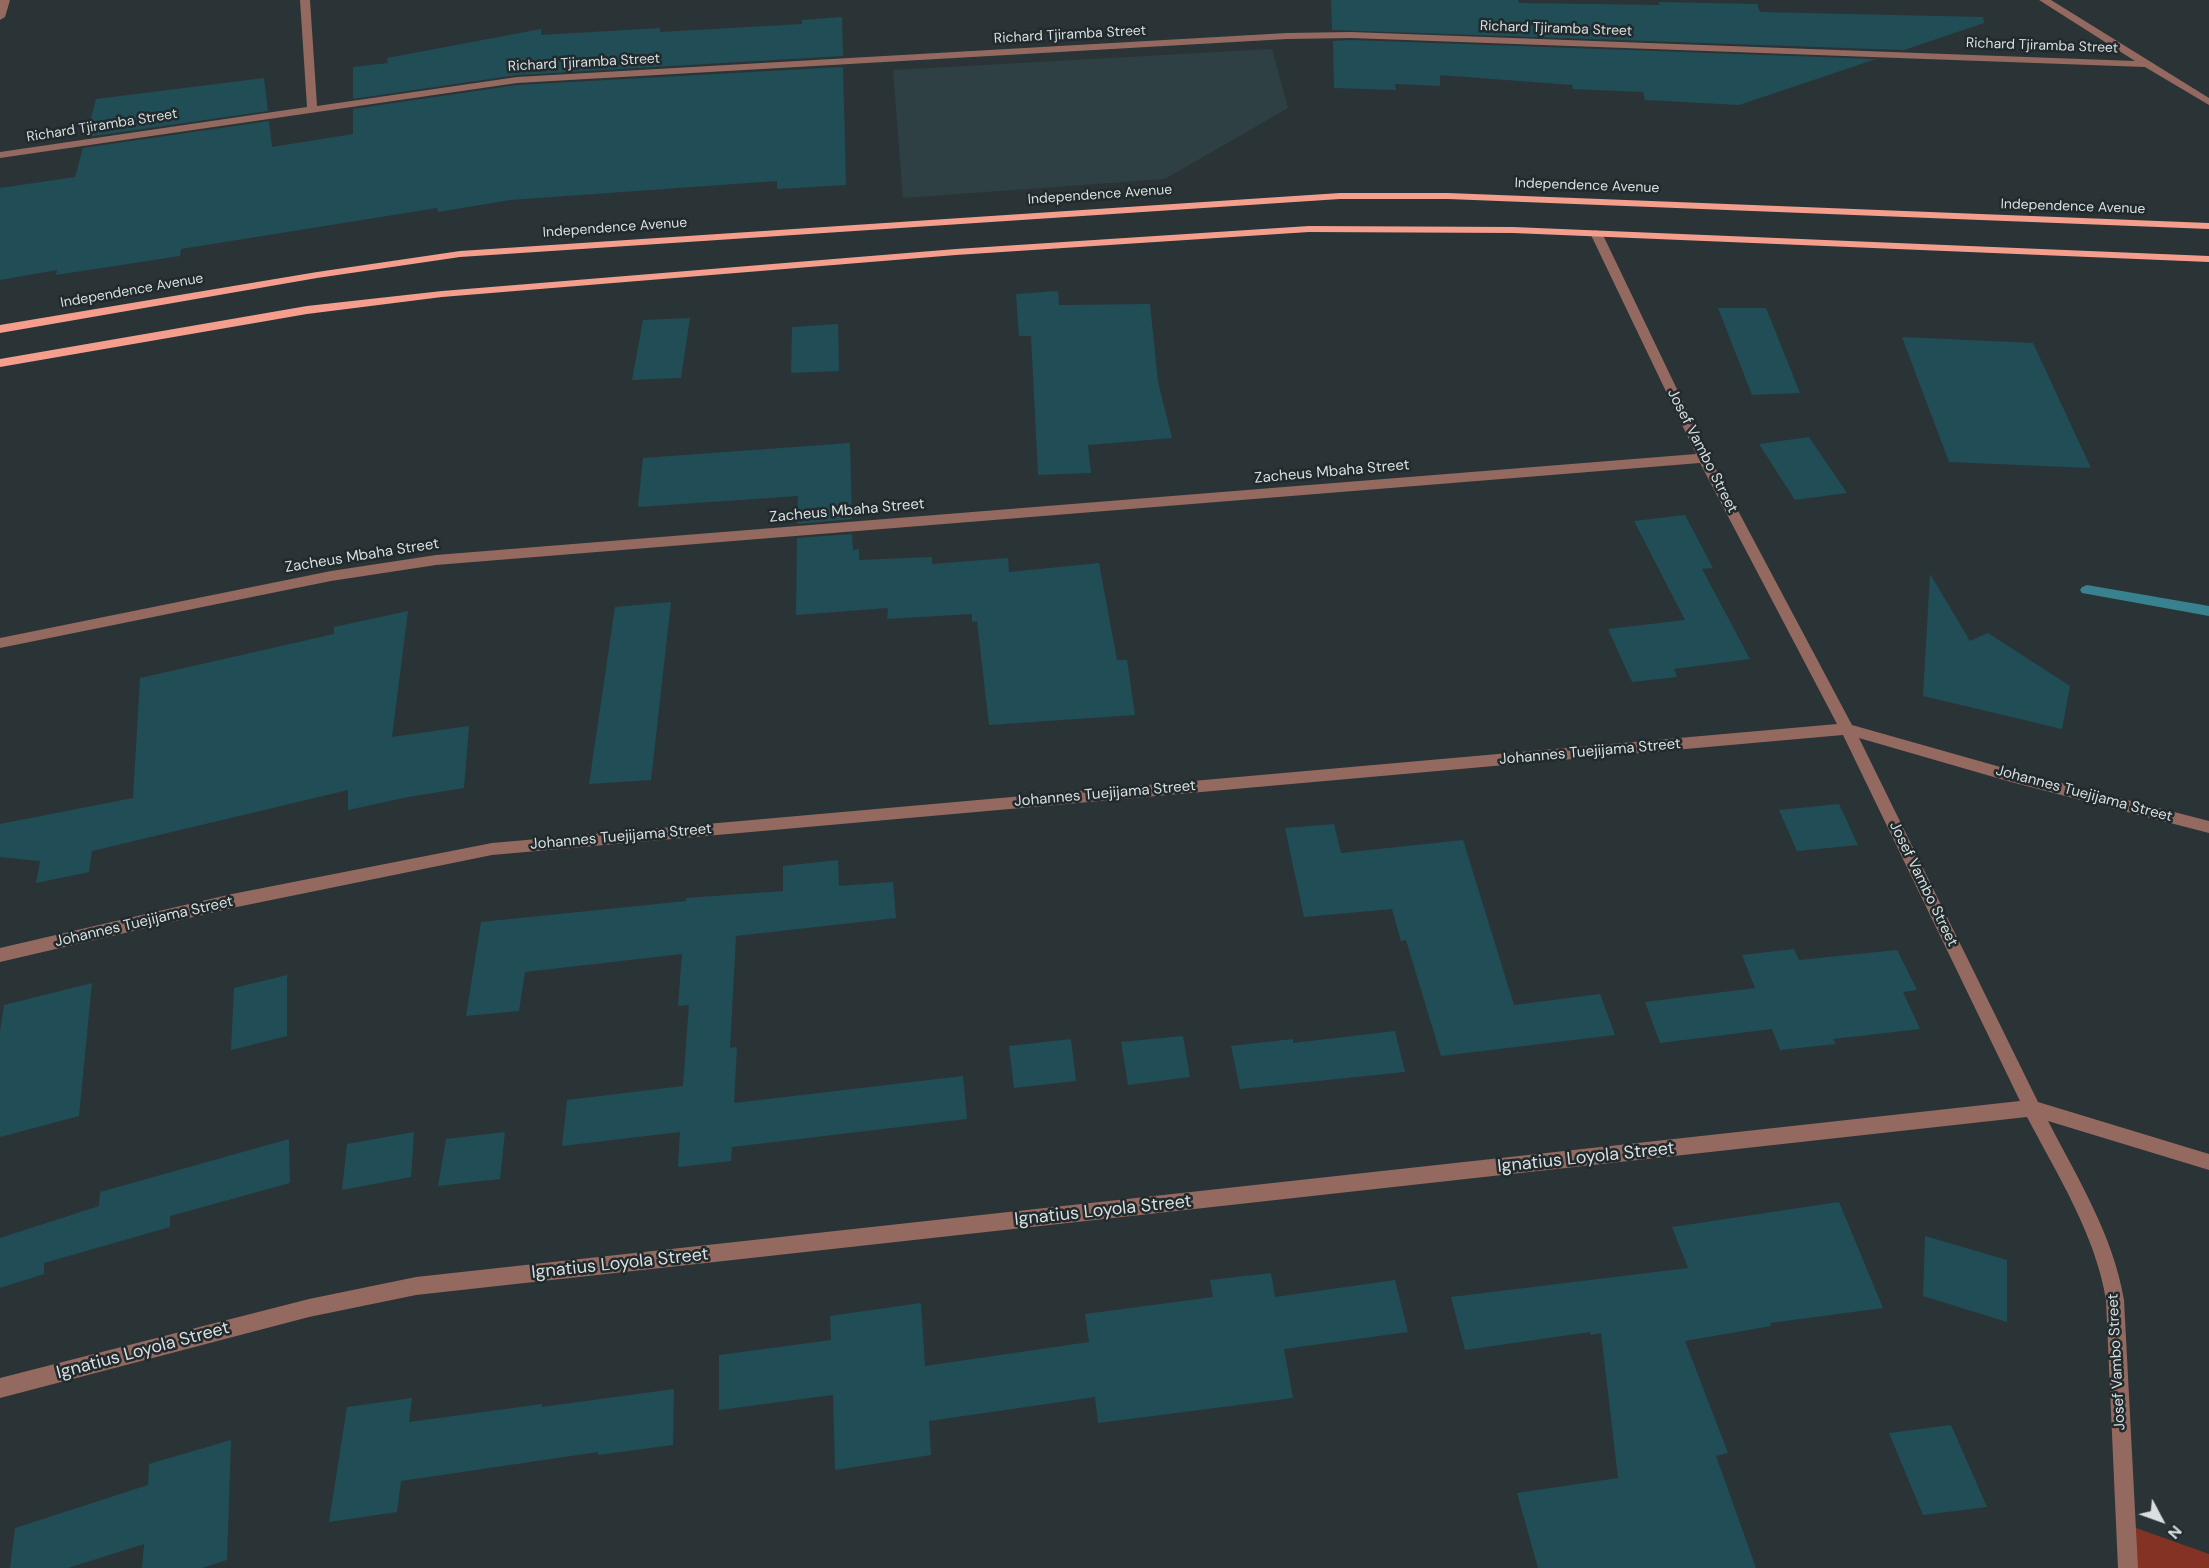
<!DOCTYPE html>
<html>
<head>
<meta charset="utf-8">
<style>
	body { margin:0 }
	#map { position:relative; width:2209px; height:1568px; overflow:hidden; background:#2a3436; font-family:"DM Sans",sans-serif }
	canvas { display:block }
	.north { position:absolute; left:2131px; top:1490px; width:60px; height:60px; -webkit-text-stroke:4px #212a2c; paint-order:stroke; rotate:131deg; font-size:16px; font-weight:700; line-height:24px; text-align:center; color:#d9dfe1 }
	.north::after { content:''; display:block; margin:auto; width:21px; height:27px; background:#d9dfe1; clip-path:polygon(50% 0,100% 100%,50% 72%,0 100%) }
</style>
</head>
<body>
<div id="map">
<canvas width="2209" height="1568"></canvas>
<div class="north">N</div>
</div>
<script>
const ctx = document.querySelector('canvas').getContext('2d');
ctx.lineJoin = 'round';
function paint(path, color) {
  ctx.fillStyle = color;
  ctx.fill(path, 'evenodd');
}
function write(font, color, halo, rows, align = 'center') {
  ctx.font = font + ' "DM Sans",sans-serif';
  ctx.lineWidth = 5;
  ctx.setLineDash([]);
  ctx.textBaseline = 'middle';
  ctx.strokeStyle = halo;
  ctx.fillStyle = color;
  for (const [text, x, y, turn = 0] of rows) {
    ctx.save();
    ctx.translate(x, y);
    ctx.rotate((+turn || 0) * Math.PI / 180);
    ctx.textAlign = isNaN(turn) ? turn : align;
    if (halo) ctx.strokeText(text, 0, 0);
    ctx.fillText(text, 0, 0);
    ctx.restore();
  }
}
paint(new Path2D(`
	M1272,49L1288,108L1165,179L903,198L893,70Z`), '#2e4043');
paint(new Path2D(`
	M2125,1524L2209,1554V1568H2128Z`), '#833223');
paint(new Path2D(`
	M2087,585L2209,606V616L2082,593L2080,590L2082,587Z`), '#38818f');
paint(new Path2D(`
	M1331,0H1518L1519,3L1660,5L1658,2L1757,4L1760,12L1983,17L1984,23L1904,50L1332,30Z
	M842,17L843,56L517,75L353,99V67L388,63L387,58L541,29V35L660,28V32L802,24V20Z
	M1333,41L1351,40L1876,59L1739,105L1645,100L1643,92L1573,89L1572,85L1440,75V86L1395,84L1396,90L1334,88Z
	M843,67L846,185L777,189V181L510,200L438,212L437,208L181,249L180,256L56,275L57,270L0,280V188L75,177L83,148L269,121L272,147L353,134V109L517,85Z
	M264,78L268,111L86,137L96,99Z
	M1058,291L1059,305L1150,304L1158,382L1172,438L1088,445L1091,473L1038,475L1031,336H1019L1016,294Z
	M1718,308H1766L1800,393L1752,395Z
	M690,318L681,378L632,380L643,320Z
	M838,324L839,371L791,373L792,327Z
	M1902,337L2033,343L2091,468L1949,462Z
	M1809,437L1847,493L1795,500L1759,444Z
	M850,443L852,519L797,524L798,496L638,507L643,458Z
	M1685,515L1713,568L1702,569L1750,659L1674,669L1677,677L1632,682L1608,629L1685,620L1634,521Z
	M852,534L853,550L859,549V560L932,557V564L1008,558L1009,572L1099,563L1117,660H1127L1135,715L989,725L977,621L972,622V614L887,619L888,608L796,615L797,538Z
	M1930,574L1970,641L1988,633L2070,686L2062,729L1923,696Z
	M671,602L651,780L589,784L615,607Z
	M408,611L392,737L469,726L464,788L408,797L348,810V790L92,851L89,872L36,883L40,861L0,857V824L133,798L140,678L334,634V627Z
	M1839,804L1858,845L1797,851L1779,810Z
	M1334,824L1341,853L1463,840L1514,1005L1600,994L1615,1035L1441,1056L1406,940L1401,941L1392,909L1304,917L1285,828Z
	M838,860L839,886L893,882L896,918L736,936L730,1048L737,1047L734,1103L963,1076L967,1119L732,1147L731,1161L678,1167L680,1132L562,1146L567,1100L683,1086L689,1005L678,1006L682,954L525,972L519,1011L466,1016L481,922L686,901V898L783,891V866Z
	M1794,949L1799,960L1897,950L1917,990L1903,992L1920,1029L1833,1039L1836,1044L1780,1050L1772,1029L1660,1043L1645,1002L1755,988L1742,955Z
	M287,975V1036L231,1050L234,988Z
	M92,983L79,1116L0,1137V1032L4,1005Z
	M1395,1031L1405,1072L1240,1089L1231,1046L1293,1039V1043Z
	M1183,1036L1190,1077L1128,1085L1121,1042Z
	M1071,1039L1076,1081L1014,1088L1009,1046Z
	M414,1132L411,1177L342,1190L347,1144Z
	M505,1132L500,1179L438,1186L446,1139Z
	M289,1139L290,1183L170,1216V1227L44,1263V1274L0,1288V1238L99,1206L100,1192Z
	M1839,1202L1883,1308L1770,1323L1771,1326L1685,1341L1728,1453L1716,1456L1756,1568H1538L1517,1493L1618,1478L1601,1333L1591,1335L1590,1332L1465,1350L1451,1297L1688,1268L1672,1227Z
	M1925,1236L2007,1260V1322L1923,1296Z
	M1271,1273L1275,1297L1395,1280L1408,1332L1284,1349L1293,1398L1098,1423L1095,1397L929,1421L931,1455L835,1470L833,1395L719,1410V1355L831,1340L830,1316L921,1303L925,1366L1089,1342L1085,1314L1213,1297L1210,1280Z
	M674,1389L673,1445L598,1455V1452L401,1481L397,1512L329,1522L347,1407L412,1398L409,1422L542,1404V1407Z
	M1951,1425L1987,1507L1923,1515L1889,1433Z
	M231,1440L227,1560L202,1568H142L144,1544L68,1568H10L15,1528L148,1485L149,1464Z`), '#214d56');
paint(new Path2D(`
	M0,0H10L5,17L0,20Z
	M300,0H310L317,106L517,77L1287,33L1351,32L2135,61L2039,0H2051L2209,98V105L2145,67L1351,38L1287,39L517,83L0,158V152L307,107Z
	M1596,230L1602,233L1710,458L1852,725L2011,770L2209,821V833L2011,782L1859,738L2038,1102L2209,1154V1170L2048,1121C2078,1179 2113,1235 2124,1300L2138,1568H2118L2106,1300C2095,1234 2058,1176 2027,1117L416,1295L309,1317L0,1398V1378L309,1299L416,1277L2020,1101L1843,735L492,855L232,908L0,962V948L232,894L492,843L1837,724L1700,463L436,565L331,581L0,648V638L331,571L436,555L1696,454L1590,233Z`), '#946960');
paint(new Path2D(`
	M1340,193H1448L2209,223V229L1448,199H1340L460,257L317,278L0,333V325L317,272L460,251Z
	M1309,226L1513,227L2209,256V262L1513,233L1309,232L956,255L442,297L307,314L0,367V359L307,306L442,291L956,249Z`), '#f59e8d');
write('14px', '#d9dfe1', '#212a2c', [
	["Richard Tjiramba Street",1556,29,2],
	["Richard Tjiramba Street",1070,35,-3],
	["Richard Tjiramba Street",2042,46,2],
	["Richard Tjiramba Street",584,63,-3],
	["Richard Tjiramba Street",102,126,-9],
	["Independence Avenue",1587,186,2],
	["Independence Avenue",1100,195,-4],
	["Independence Avenue",2073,207,2],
	["Independence Avenue",615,228,-4],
	["Independence Avenue",132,291,-10]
]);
write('15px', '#d9dfe1', '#212a2c', [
	["Josef Vambo Street",1702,451,63],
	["Zacheus Mbaha Street",1332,472,-5],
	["Zacheus Mbaha Street",847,511,-5],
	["Zacheus Mbaha Street",362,556,-9],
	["Johannes Tuejijama Street",1590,752,-5],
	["Johannes Tuejijama Street",1105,794,-5],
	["Johannes Tuejijama Street",2084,794,15],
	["Johannes Tuejijama Street",621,837,-5],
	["Josef Vambo Street",1923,884,64],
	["Johannes Tuejijama Street",144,922,-13],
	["Josef Vambo Street",2117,1362,-93]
]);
write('18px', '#d9dfe1', '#212a2c', [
	["Ignatius Loyola Street",1586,1158,-6],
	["Ignatius Loyola Street",1103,1211,-6],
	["Ignatius Loyola Street",620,1264,-6],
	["Ignatius Loyola Street",143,1351,-15]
]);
</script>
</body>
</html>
